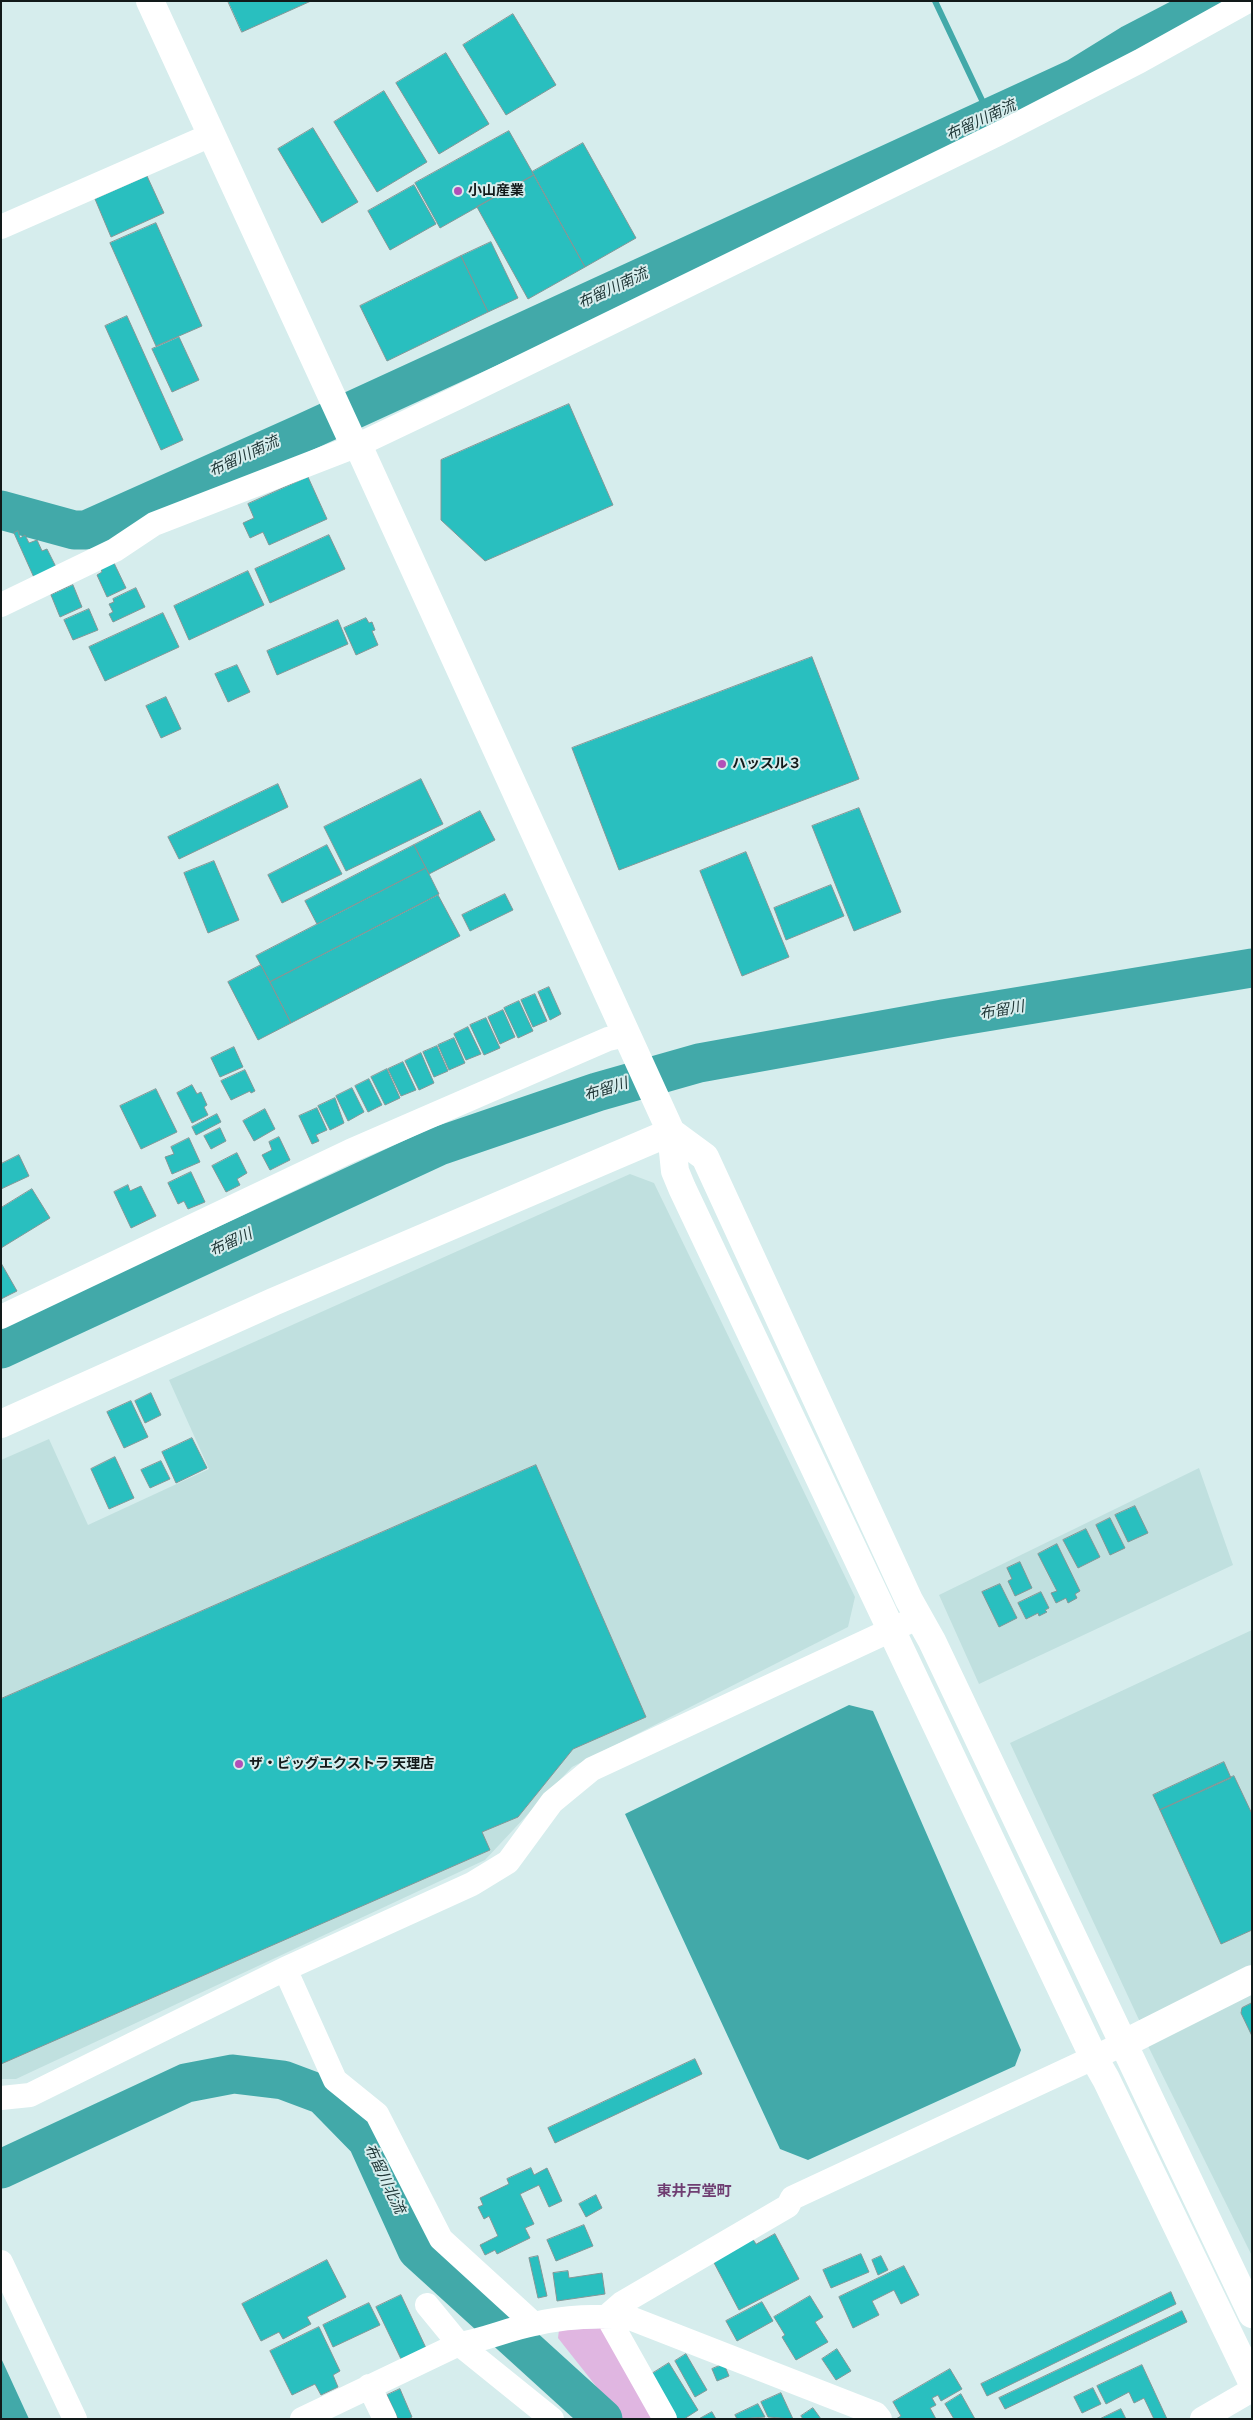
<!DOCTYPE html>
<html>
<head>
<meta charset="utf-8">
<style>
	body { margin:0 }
	#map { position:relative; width:1253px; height:2420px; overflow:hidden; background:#d6eded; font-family:"DM Sans",sans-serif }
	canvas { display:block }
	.frame { position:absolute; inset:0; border:2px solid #121a1a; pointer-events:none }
</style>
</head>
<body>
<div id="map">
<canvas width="1253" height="2420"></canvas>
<div class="frame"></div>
</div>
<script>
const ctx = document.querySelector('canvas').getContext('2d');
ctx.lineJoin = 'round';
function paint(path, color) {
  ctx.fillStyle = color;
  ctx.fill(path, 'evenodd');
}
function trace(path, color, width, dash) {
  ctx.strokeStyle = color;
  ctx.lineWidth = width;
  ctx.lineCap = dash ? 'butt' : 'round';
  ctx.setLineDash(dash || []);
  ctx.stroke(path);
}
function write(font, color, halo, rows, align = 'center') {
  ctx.font = font + ' "DM Sans","Noto Sans JP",sans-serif';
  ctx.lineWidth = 4;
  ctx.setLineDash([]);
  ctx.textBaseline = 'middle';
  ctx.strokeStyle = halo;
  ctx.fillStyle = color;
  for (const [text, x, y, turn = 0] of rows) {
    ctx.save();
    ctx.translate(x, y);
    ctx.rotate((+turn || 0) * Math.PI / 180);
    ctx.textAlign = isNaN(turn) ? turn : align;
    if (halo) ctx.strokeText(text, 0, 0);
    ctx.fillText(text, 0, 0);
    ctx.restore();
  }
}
paint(new Path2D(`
	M630,1174L654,1183L855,1597L848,1627L572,1767L485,1860L16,2079H1V1460L49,1439L88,1525L209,1469L169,1380Z
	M1199,1468L1233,1565L979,1684L939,1595Z
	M1252,1630V1965L1140,2022L1010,1743Z
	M1252,1994V2256L1148,2046Z`), '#c0e0df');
paint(new Path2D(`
	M604,2328L653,2419H622L558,2338L559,2330Z`), '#e0b6e1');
paint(new Path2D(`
	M849,1705L873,1711L1021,2050L1015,2066L808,2160L780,2149L625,1814Z
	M1,2358L29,2419H1Z`), '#42a9a9');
trace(new Path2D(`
	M935,1L990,117`), '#42a9a9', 6);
trace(new Path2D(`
	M1,510L74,530H86L303,433L1076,78L1131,44L1214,1
	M1,1349L439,1146L597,1092L699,1063L943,1019L1252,968
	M1,2169L186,2083L233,2074L283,2080L323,2095L367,2140L417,2250L603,2419`), '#42a9a9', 39);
const building = new Path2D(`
	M228,1H311L242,32Z
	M513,14L556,85L506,115L463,45Z
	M446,53L489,124L439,154L396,83Z
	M384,91L427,162L377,192L334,122Z
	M313,128L358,202L322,223L278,149Z
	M509,131L534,175L440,228L415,183Z
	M583,143L636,238L585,267L532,172Z
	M534,175L585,267L528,299L477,207Z
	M147,176L164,213L111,237L95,199Z
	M414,185L436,224L390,250L368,211Z
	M156,223L202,326L156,346L110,243Z
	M491,242L518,298L488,312L461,256Z
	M461,256L488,312L387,361L360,306Z
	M127,316L183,440L161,450L105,326Z
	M179,337L199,380L172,392L152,349Z
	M569,404L613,505L485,561L441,520V460Z
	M308,477L327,519L269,545L263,532L250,538L243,523L254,518L248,504Z
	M18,531L20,538L25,535L29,543L37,540L42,551L47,549L58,571L36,582L14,533Z
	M329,535L345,569L270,603L255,569Z
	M114,563L126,588L107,597L97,575L102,572L101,569Z
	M248,571L264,605L189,640L174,606Z
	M73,585L82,607L60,617L51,595Z
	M136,588L145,607L113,622L109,614L113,612L109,604L114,602L113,599Z
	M89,609L98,630L73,640L64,620Z
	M163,613L179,647L105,681L89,647Z
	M366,618L369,623L372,622L375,630L372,631L378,645L356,655L344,628Z
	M338,620L348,644L277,675L267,651Z
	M812,657L859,779L619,870L572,748Z
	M237,665L250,692L228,702L215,674Z
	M166,697L181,729L161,738L146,706Z
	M421,779L443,824L346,871L324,827Z
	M278,784L288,807L179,859L168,837Z
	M859,808L901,912L854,931L812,826Z
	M480,811L495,840L429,874L414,845Z
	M327,845L342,874L282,903L268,875Z
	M414,845L426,868L317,924L305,901Z
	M746,852L789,957L742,976L700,871Z
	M214,861L239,920L208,933L184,873Z
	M426,868L439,894L270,982L256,956Z
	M831,885L844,916L786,940L774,908Z
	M505,894L513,910L470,931L462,915Z
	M438,895L460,936L291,1023L270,982Z
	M261,965L291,1023L258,1040L228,982Z
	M549,987L561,1014L550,1020L538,992Z
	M535,994L547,1021L533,1027L521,1000Z
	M519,1001L533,1031L518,1038L504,1008Z
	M503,1010L515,1037L500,1044L488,1017Z
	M486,1018L500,1048L484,1055L470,1025Z
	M468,1027L481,1054L466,1060L454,1034Z
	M454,1038L465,1063L449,1070L438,1045Z
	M437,1046L448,1071L434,1077L423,1052Z
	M234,1047L243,1067L220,1077L211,1058Z
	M421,1053L434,1083L419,1090L405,1061Z
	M403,1062L416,1090L401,1096L388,1069Z
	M387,1069L400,1098L385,1105L371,1077Z
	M245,1070L255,1091L251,1093L250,1091L231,1100L221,1081Z
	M369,1079L382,1105L368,1112L355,1086Z
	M192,1085L197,1094L201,1092L207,1105L204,1107L208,1115L192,1123L177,1093Z
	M352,1088L364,1112L348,1121L336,1096Z
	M156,1089L177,1132L141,1149L120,1106Z
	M335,1098L344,1123L330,1130L318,1106Z
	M317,1108L327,1130L316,1135L319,1141L312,1144L299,1116Z
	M265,1109L275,1129L254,1141L243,1121Z
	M217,1114L221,1122L196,1135L192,1127Z
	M220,1128L226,1141L211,1149L204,1136Z
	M279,1137L290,1160L270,1170L262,1155L272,1150L269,1142Z
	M189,1138L200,1162L172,1174L165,1157L174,1154L171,1147Z
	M237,1153L247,1173L237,1179L240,1185L226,1192L212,1166Z
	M19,1155L29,1176L1,1189V1164Z
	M191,1172L205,1202L188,1209L184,1201L178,1204L168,1183Z
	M128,1185L130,1191L141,1186L156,1216L131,1228L114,1192Z
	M32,1189L50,1218L1,1248V1208Z
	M1,1263L17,1291L1,1299Z
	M151,1393L161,1415L145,1423L135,1401Z
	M131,1401L148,1437L124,1448L107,1412Z
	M192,1438L207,1468L176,1483L162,1452Z
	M115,1457L134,1498L109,1509L91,1469Z
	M161,1461L170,1479L150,1488L141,1470Z
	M536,1465L646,1717L573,1749L518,1817L482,1832L490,1850L1,2064V1699Z
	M1135,1506L1148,1533L1128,1542L1115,1515Z
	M1110,1518L1125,1548L1110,1555L1096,1525Z
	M1086,1529L1100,1557L1078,1568L1063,1540Z
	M1057,1544L1080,1591L1075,1594L1077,1598L1068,1603L1066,1598L1056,1603L1051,1593L1057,1591L1038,1554Z
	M1020,1562L1032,1588L1015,1596L1008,1581L1012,1579L1007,1568Z
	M1000,1584L1017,1618L999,1627L982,1592Z
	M1041,1592L1049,1608L1045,1610L1047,1612L1039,1616L1038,1613L1026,1619L1018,1603Z
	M1224,1762L1231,1778L1160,1810L1153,1795Z
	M1234,1776L1252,1814V1930L1221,1944L1160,1810Z
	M1252,2003V2036L1241,2013L1242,2008Z
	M695,2059L702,2074L555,2143L548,2128Z
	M531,2168L534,2175L547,2168L562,2201L549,2207L539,2185L520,2194L534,2224L525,2228L530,2238L497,2254L495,2250L485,2255L480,2245L498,2236L489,2216L484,2219L478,2207L483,2205L480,2198L509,2184L507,2179Z
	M596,2195L602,2208L586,2217L579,2204Z
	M584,2225L593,2246L556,2261L547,2240Z
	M775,2234L799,2279L739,2310L712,2259L752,2238L756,2244Z
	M861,2254L869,2272L831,2288L823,2270Z
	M538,2256L547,2296L538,2298L529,2258Z
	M881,2256L888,2270L878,2275L872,2260Z
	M327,2260L346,2297L307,2317L311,2324L283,2339L279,2332L261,2341L242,2304Z
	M904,2266L919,2295L901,2304L894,2290L872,2301L879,2315L853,2328L839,2297Z
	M568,2271L569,2278L602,2273L605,2294L557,2301L553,2273Z
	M1171,2292L1176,2304L987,2396L981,2384Z
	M401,2295L426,2348L401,2359L376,2307Z
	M810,2296L823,2317L815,2322L828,2342L796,2360L782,2337L785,2335L774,2317Z
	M762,2302L773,2321L737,2341L726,2321Z
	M369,2303L380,2325L333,2347L323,2325Z
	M1182,2311L1187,2322L1005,2409L999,2398Z
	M319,2327L340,2371L333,2375L338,2387L321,2395L315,2384L292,2395L270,2351Z
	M837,2349L851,2371L836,2380L822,2359Z
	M686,2354L707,2390L695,2397L675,2361Z
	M669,2363L698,2410L684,2419H677L650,2375Z
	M724,2364L729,2376L717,2381L712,2369Z
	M1142,2365L1167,2419H1154L1144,2398L1134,2403L1129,2392L1106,2404L1097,2386Z
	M950,2369L962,2389L941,2401L938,2395L932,2398L936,2405L930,2408L936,2419H896L901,2416L893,2402Z
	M1093,2388L1101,2404L1082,2413L1074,2397Z
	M400,2389L412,2417L408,2419H398L387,2395Z
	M781,2393L793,2419L768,2417L761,2402Z
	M961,2394L975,2419H954L945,2404Z
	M758,2404L765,2417L737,2419L735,2415Z
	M813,2408L821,2419H803L801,2416Z
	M1121,2409L1126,2419H1100Z
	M712,2412L716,2419H699Z`);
paint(building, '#29bfbf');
trace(building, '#829797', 1);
trace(new Path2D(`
	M1,227L211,135
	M1,605L115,550L154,524L358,445L459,397L998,134L1140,61L1248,1
	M1,1317L350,1151L608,1039L626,1035
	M285,1969L335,2080L377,2114L441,2239L534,2324
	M1,2098L30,2095L285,1969L472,1884L508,1862L552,1802L592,1769L919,1617
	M1,2262L75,2419
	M427,2305L459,2344L552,2419
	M607,2316L622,2303L788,2206L792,2198L1123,2044
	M607,2316L665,2419
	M369,2386L385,2419
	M302,2419L459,2344C485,2340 508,2329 534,2324C564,2317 600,2315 630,2318L876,2414L880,2419
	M1202,2419L1252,2390`), '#fff', 24);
trace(new Path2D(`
	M150,1L351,438L358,445L671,1132L675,1171L682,1188L1094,2058L1106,2079L1252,2382
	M671,1132L705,1157L909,1600L932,1641L1252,2314
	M1,1424L273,1302L671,1132
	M1123,2044L1252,1979`), '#fff', 28);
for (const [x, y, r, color] of [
	[458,191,5,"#b250b8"],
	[722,764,5,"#b250b8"],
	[239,1764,5,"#b250b8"]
]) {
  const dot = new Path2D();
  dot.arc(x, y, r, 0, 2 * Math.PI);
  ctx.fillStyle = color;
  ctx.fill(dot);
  trace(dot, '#d6eded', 2);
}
write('bold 14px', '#121a1a', '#d6eded', [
	["小山産業",468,191],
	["ハッスル３",732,764],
	["ザ・ビッグエクストラ 天理店",249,1764]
], 'left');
write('italic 15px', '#213838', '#d6eded', [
	["布留川南流",981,121,-25],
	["布留川南流",613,289,-25],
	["布留川南流",244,457,-25],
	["布留川",1002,1011,-10],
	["布留川",606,1090,-17],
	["布留川",231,1243,-25],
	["布留川北流",384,2179,65]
]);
write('bold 15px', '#6f3e72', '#d6eded', [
	["東井戸堂町",694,2192]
]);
</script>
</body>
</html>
